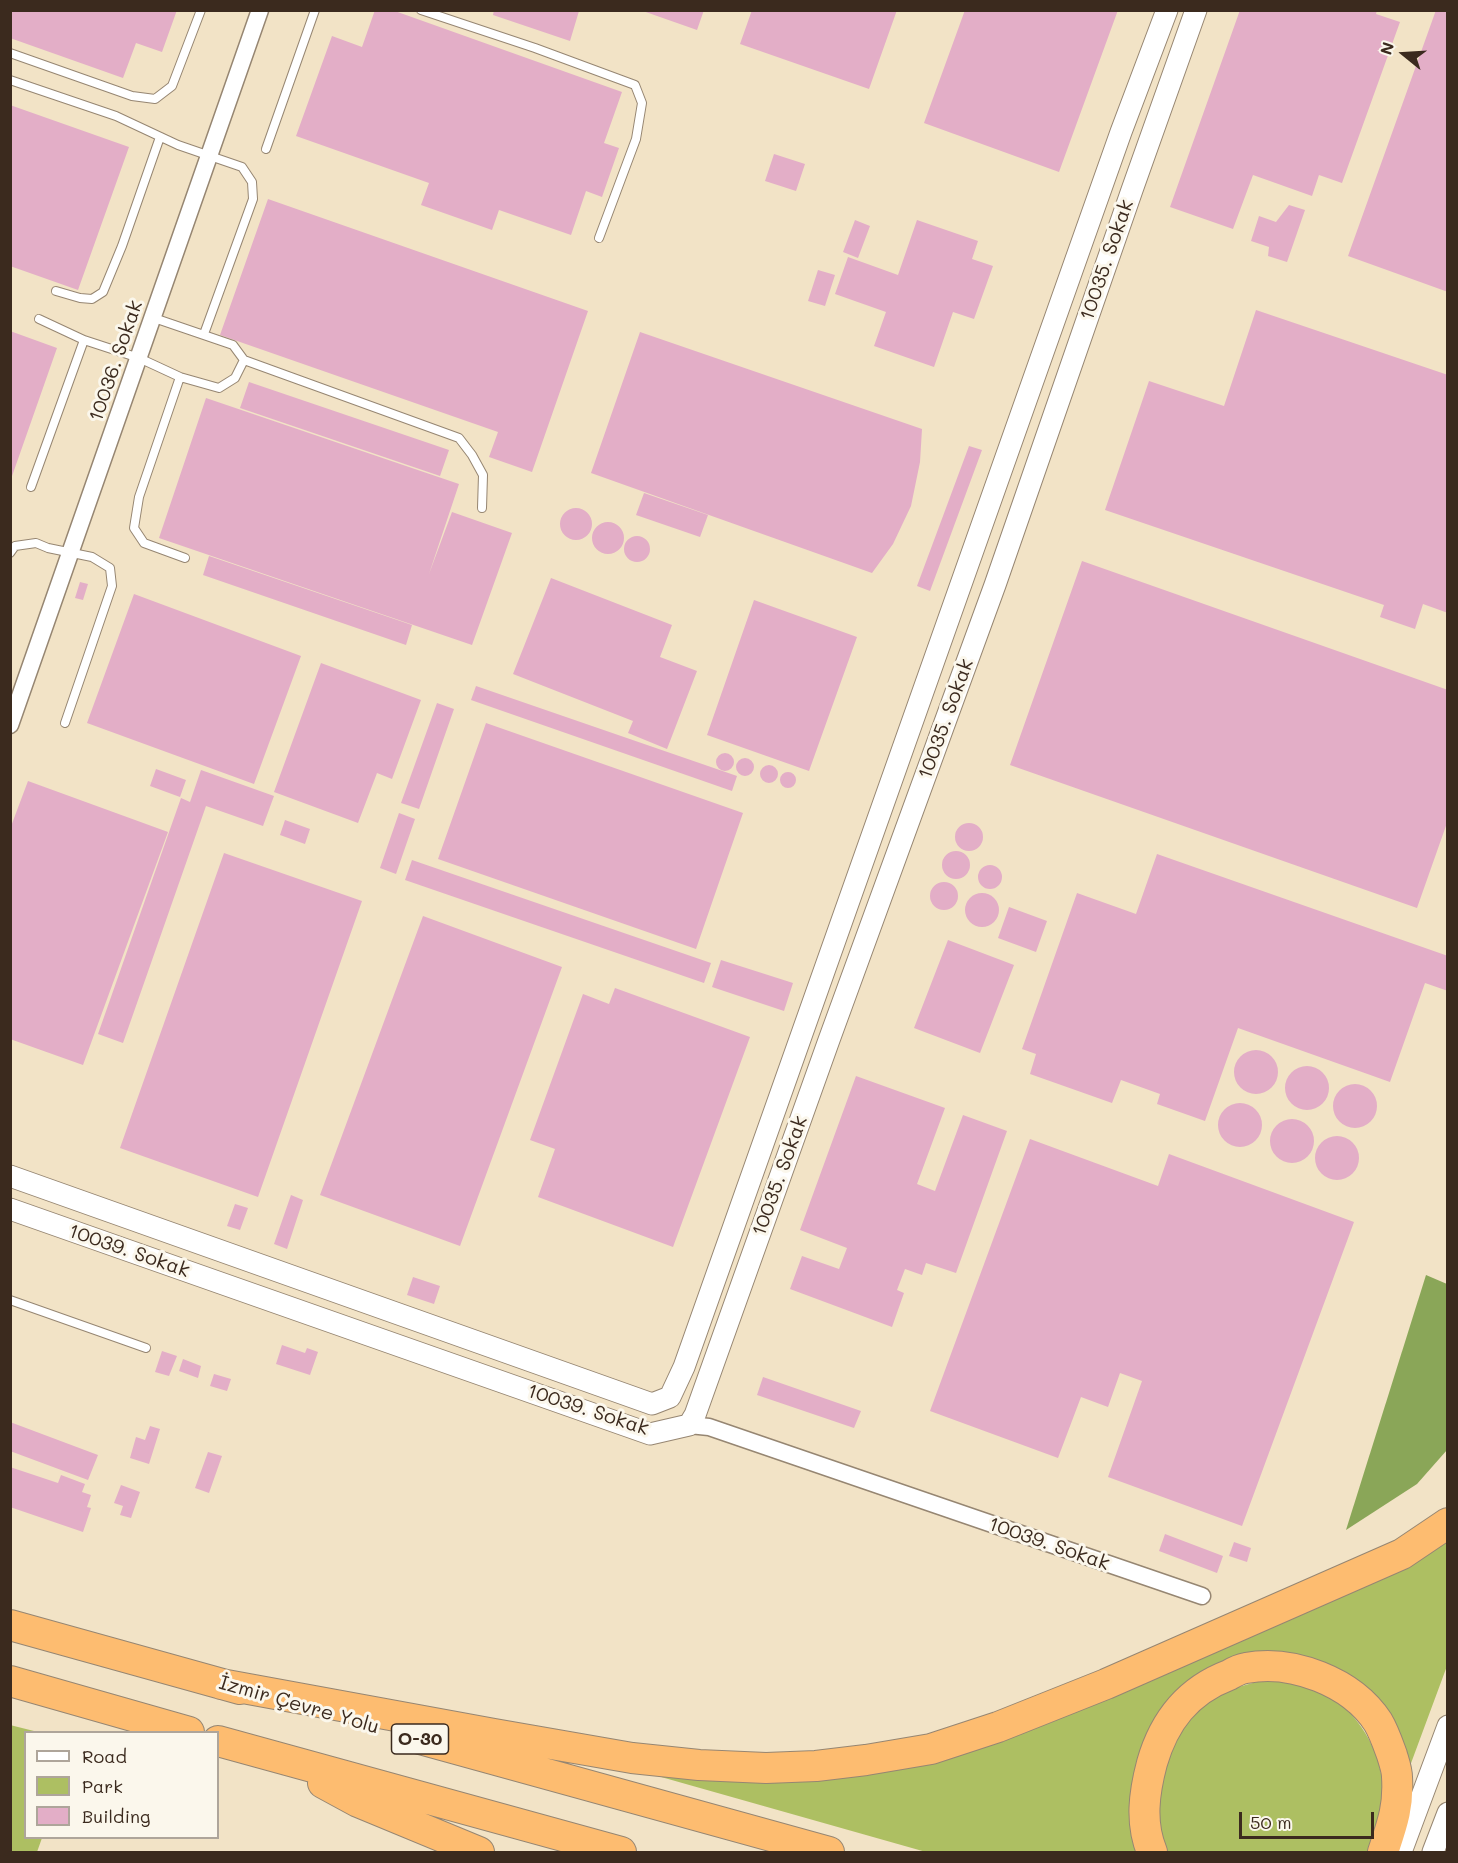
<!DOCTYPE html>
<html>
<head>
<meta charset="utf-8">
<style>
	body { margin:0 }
	#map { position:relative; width:1458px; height:1863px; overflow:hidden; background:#f2e3c6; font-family:Mali,sans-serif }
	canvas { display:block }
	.frame { position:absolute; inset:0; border:12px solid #3b2a1e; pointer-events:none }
	.legend { position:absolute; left:24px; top:1731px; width:195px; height:108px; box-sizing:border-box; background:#fbf7ec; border:2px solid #aea59a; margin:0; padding:8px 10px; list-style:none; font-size:18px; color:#3b2a1e }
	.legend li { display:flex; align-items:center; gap:12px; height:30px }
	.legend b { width:30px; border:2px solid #aea59a }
	.north { position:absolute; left:1374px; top:24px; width:60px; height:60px; -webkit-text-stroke:4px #fbf7ec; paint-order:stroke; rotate:288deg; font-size:16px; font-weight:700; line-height:24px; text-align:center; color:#3b2a1e }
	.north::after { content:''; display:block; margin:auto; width:21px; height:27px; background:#3b2a1e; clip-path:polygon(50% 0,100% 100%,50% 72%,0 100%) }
	.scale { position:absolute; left:1239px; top:1812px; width:135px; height:27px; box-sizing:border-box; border:3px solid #3b2a1e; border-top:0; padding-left:8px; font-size:18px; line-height:21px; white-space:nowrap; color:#3b2a1e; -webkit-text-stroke:4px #fbf7ec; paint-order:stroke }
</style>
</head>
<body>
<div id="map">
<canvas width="1458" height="1863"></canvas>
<div class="frame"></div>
<ul class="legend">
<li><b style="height:8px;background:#fff"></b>Road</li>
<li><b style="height:16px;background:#adbf62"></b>Park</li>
<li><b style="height:16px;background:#e3aec7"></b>Building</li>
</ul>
<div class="north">N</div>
<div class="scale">50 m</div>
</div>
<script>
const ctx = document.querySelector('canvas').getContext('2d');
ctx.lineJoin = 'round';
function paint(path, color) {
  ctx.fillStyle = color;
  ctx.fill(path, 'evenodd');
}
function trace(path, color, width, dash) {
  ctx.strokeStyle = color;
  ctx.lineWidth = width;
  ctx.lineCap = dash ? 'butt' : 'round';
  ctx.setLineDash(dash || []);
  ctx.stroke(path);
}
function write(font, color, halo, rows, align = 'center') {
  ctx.font = font + ' Mali,sans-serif';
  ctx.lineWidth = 6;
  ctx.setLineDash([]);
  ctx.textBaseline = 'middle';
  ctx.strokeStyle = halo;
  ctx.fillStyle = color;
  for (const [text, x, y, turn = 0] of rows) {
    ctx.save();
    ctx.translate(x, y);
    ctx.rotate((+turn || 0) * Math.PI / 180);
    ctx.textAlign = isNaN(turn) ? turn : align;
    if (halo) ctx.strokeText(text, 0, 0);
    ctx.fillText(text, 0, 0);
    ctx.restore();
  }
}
paint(new Path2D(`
	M1447,1540V1666L1407,1774L1339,1672L1186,1686L1138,1852H926L647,1773L919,1765L970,1752L1052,1722Z
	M1266,1680C1283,1681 1300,1681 1315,1688C1358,1708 1385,1753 1383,1800C1383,1817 1374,1836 1368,1852H1165C1162,1841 1158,1828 1158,1816C1157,1801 1161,1784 1165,1770C1180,1714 1210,1691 1266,1680Z
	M10,1725L38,1732H26V1838H42L37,1852H11Z`), '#adbf62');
paint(new Path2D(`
	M1426,1275L1447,1284V1450L1417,1484L1346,1530Z`), '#8aa658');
paint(new Path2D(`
	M10,10H177L162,52L136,43L123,78L10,38Z
	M375,10H392L622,92L604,143L619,148L602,197L586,191L571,235L499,210L492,230L421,205L429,183L296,136L332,36L362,47Z
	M494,10H577L579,11L570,41L493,15Z
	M640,10H704L697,30Z
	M752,10H897L869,89L740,44Z
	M965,10H1118L1059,172L924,123Z
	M1240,10H1377L1376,14L1400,22L1342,183L1319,175L1312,196L1253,175L1233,229L1170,207Z
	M1436,10H1448V292L1348,256Z
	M10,105L129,147L78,290L10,266Z
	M774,154L805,164L796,191L765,181Z
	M268,199L588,311L532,472L489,457L498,432L220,335Z
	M1289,205L1305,210L1287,262L1268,256L1269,247L1251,241L1259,216L1276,222Z
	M855,220L870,226L858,258L843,252Z
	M917,220L978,241L972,259L993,266L974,319L953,312L934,367L874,346L886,312L835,294L848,257L898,275Z
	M818,270L835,275L825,306L808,301Z
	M1256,310L1448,375V613L1423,604L1415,629L1380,617L1384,605L1105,510L1149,381L1224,406Z
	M10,331L57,348L11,479H10Z
	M640,332L922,429L920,462L911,506L893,544L872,573L591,473Z
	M249,382L449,450L440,476L240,408Z
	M206,398L459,484L429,574L452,512L512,533L472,645L159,538Z
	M969,446L982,450L930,591L917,586Z
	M644,493L708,515L700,537L636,515Z
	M560 524a16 16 0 1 1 32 0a16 16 0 1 1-32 0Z
	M592 538a16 16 0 1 1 32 0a16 16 0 1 1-32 0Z
	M624 549a13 13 0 1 1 26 0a13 13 0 1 1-26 0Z
	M209,556L412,625L406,645L203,575Z
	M1082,561L1448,690V820L1417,908L1010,765Z
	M551,578L672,625L660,657L697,671L667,749L628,733L633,721L513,674Z
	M80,582L88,584L83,600L75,598Z
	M134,594L301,656L254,784L87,723Z
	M754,600L857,637L809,771L707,735Z
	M321,663L421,700L392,779L377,773L358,823L274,792Z
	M476,686L737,776L732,791L471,700Z
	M437,703L454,709L419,809L401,803Z
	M486,723L743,813L696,949L438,859Z
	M716 762a9 9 0 1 1 18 0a9 9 0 1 1-18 0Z
	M736 767a9 9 0 1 1 18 0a9 9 0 1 1-18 0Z
	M760 774a9 9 0 1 1 18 0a9 9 0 1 1-18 0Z
	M156,769L186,780L180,797L150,786Z
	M201,770L274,796L263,826L206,806L123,1043L98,1034L181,798L190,802Z
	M780 780a8 8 0 1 1 16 0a8 8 0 1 1-16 0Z
	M28,781L168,832L83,1065L10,1039V829Z
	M399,813L415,819L396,874L380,868Z
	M285,820L310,829L305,844L280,835Z
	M955 837a14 14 0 1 1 28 0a14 14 0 1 1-28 0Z
	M942 865a14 14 0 1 1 28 0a14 14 0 1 1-28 0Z
	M224,853L362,901L258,1197L120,1148Z
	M1157,854L1448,956V991L1425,983L1390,1082L1238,1028L1205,1121L1157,1104L1160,1094L1121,1080L1112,1103L1030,1074L1036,1054L1022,1049L1077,893L1136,914Z
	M412,860L711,963L704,983L405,880Z
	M978 877a12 12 0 1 1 24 0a12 12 0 1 1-24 0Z
	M930 896a14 14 0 1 1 28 0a14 14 0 1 1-28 0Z
	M965 910a17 17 0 1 1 34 0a17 17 0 1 1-34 0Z
	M1009,907L1047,921L1036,952L998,938Z
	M423,916L562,967L460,1246L320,1195Z
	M948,940L1014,965L980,1053L914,1028Z
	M721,960L793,983L784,1011L712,987Z
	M615,988L750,1037L673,1247L538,1197L555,1149L530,1140L583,994L609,1004Z
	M1234 1072a22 22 0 1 1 44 0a22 22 0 1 1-44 0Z
	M1285 1088a22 22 0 1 1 44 0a22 22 0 1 1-44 0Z
	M856,1076L945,1108L917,1184L935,1191L963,1115L1007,1131L956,1273L926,1263L922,1275L905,1269L897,1290L904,1293L892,1327L790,1289L802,1256L839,1269L847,1248L800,1230Z
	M1333 1106a22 22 0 1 1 44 0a22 22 0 1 1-44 0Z
	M1218 1125a22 22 0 1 1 44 0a22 22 0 1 1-44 0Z
	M1270 1141a22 22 0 1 1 44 0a22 22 0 1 1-44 0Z
	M1315 1158a22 22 0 1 1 44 0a22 22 0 1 1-44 0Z
	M1030,1139L1158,1186L1169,1154L1354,1222L1242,1526L1108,1477L1142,1381L1120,1373L1108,1407L1081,1397L1058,1458L930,1411Z
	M291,1195L303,1200L287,1249L274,1244Z
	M235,1204L248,1208L240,1230L227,1226Z
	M413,1277L440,1286L434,1304L407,1295Z
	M282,1345L305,1353L307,1348L318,1352L310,1375L276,1364Z
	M162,1351L177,1356L169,1376L155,1372Z
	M183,1359L201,1366L198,1378L179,1371Z
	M214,1374L231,1379L227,1391L210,1386Z
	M763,1377L861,1411L854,1428L757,1395Z
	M10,1422L98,1455L88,1480L10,1451Z
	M150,1426L160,1429L149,1464L130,1458L136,1437L145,1440Z
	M208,1452L222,1456L209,1493L195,1488Z
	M10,1467L58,1483L61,1475L85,1484L82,1492L91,1495L87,1507L91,1508L83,1532L10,1507Z
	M121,1485L140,1492L131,1518L120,1515L123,1506L114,1503Z
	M1165,1534L1223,1556L1217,1573L1159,1551Z
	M1234,1542L1251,1548L1247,1562L1229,1556Z`), '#e3aec7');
const service = new Path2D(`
	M421,10L535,48L635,85L642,103L636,139L599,238
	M10,53L132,96L155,99L172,86L201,10
	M10,80L116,116L178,145L242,167L252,182L253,199L204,334
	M266,149L315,10
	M56,291L80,298L92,299L103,292L122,246L160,137
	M154,318L233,345L244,360L235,378L219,388L180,377
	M39,319L84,340L139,358L180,377L139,497L134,528L144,543L185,558
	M244,360L459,438L472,455L483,475L482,508
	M31,487L84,340
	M10,553L15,546L36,543L48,548L92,557L110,568L112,586L65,723
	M10,1300L146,1348`);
const minor = new Path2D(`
	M10,725L260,10
	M689,1425L709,1427L1202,1596`);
const tertiary = new Path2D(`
	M10,1176L652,1404L670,1397L684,1367L1121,132L1167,10
	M10,1209L650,1434L689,1425L695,1415L829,1040L995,585L1132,190L1196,10
	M1401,1852L1448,1726
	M1433,1852L1448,1813`);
const motorway = new Path2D(`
	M10,1625L240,1689
	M10,1681L189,1732
	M221,1684L494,1734L632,1758L699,1765L766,1768L816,1766L866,1760L931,1749L998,1727L1106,1684L1402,1554L1448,1523
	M413,1737L829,1852
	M218,1741L621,1852
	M323,1783L358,1802L479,1852
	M1152,1852C1140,1823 1144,1793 1152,1763C1164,1721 1187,1691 1229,1675C1234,1672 1240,1669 1246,1668C1292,1659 1352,1682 1378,1722C1384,1732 1388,1744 1392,1755C1394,1762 1397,1770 1397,1777C1399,1807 1392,1825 1383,1852`);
trace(service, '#968672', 10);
trace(minor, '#968672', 19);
trace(tertiary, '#968672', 23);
trace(motorway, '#968672', 32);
trace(service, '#fff', 8);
trace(minor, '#fff', 16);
trace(tertiary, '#fff', 21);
trace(motorway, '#fdbc70', 30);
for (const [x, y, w] of [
	[420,1739,57]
]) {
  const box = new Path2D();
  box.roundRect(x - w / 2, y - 15, w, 30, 4.5);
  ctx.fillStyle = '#fbf7ec';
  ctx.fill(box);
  trace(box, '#3b2a1e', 1.5);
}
write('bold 18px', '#3b2a1e', null, [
	["O-30",420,1739]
]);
write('20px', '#3b2a1e', '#fbf7ec', [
	["10035. Sokak",1107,260,-71],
	["10036. Sokak",116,361,-71],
	["10035. Sokak",946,719,-70],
	["10035. Sokak",780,1176,-70],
	["10039. Sokak",129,1251,19],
	["10039. Sokak",588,1410,18],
	["10039. Sokak",1049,1544,19],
	["İzmir Çevre Yolu",299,1705,16]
]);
</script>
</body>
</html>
